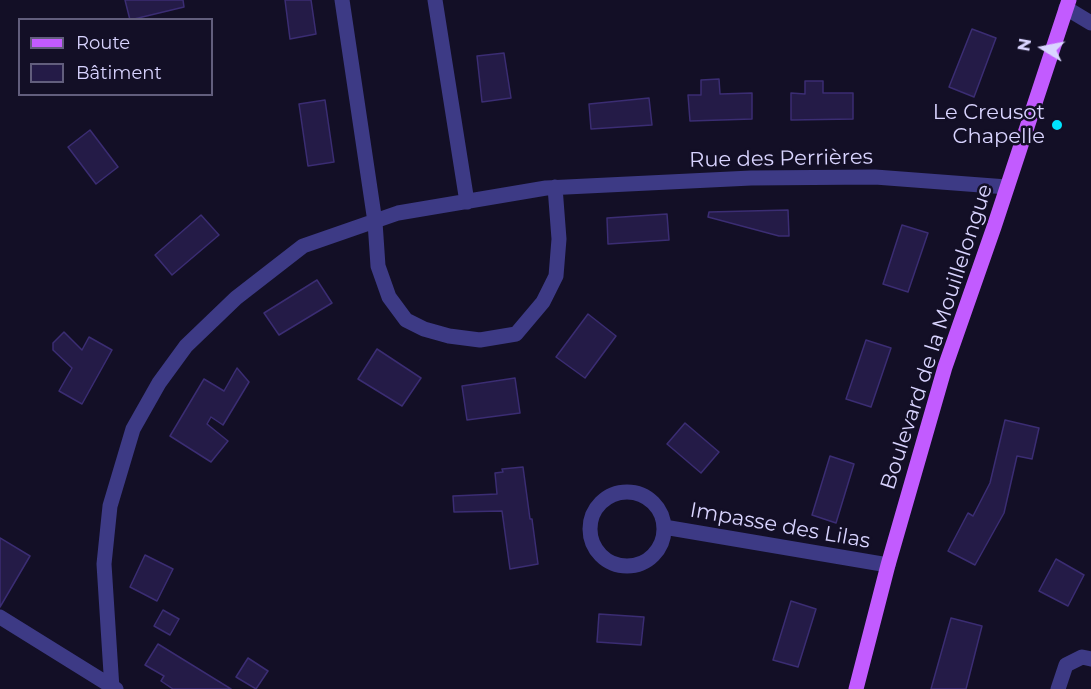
<!DOCTYPE html>
<html>
<head>
<meta charset="utf-8">
<style>
	body { margin:0 }
	#map { position:relative; width:1091px; height:689px; overflow:hidden; background:#130f26; font-family:Montserrat,sans-serif }
	canvas { display:block }
	.legend { position:absolute; left:18px; top:18px; width:195px; height:78px; box-sizing:border-box; background:#130f26; border:2px solid #625e7d; margin:0; padding:8px 10px; list-style:none; font-size:18px; color:#d9d4ff }
	.legend li { display:flex; align-items:center; gap:12px; height:30px }
	.legend b { width:30px; border:2px solid #625e7d }
	.north { position:absolute; left:1013px; top:18px; width:60px; height:60px; -webkit-text-stroke:4px #130f26; paint-order:stroke; rotate:280deg; font-size:16px; font-weight:700; line-height:24px; text-align:center; color:#d9d4ff }
	.north::after { content:''; display:block; margin:auto; width:21px; height:27px; background:#d9d4ff; clip-path:polygon(50% 0,100% 100%,50% 72%,0 100%) }
</style>
</head>
<body>
<div id="map">
<canvas width="1091" height="689"></canvas>
<ul class="legend">
<li><b style="height:8px;background:#c25bff"></b>Route</li>
<li><b style="height:16px;background:#241b47"></b>Bâtiment</li>
</ul>
<div class="north">N</div>
</div>
<script>
const ctx = document.querySelector('canvas').getContext('2d');
ctx.lineJoin = 'round';
function paint(path, color) {
  ctx.fillStyle = color;
  ctx.fill(path, 'evenodd');
}
function trace(path, color, width, dash) {
  ctx.strokeStyle = color;
  ctx.lineWidth = width;
  ctx.lineCap = dash ? 'butt' : 'round';
  ctx.setLineDash(dash || []);
  ctx.stroke(path);
}
function write(font, color, halo, rows, align = 'center') {
  ctx.font = font + ' Montserrat,sans-serif';
  ctx.lineWidth = 5;
  ctx.setLineDash([]);
  ctx.textBaseline = 'middle';
  ctx.strokeStyle = halo;
  ctx.fillStyle = color;
  for (const [text, x, y, turn = 0] of rows) {
    ctx.save();
    ctx.translate(x, y);
    ctx.rotate((+turn || 0) * Math.PI / 180);
    ctx.textAlign = isNaN(turn) ? turn : align;
    if (halo) ctx.strokeText(text, 0, 0);
    ctx.fillText(text, 0, 0);
    ctx.restore();
  }
}
const building = new Path2D(`
	M125,0H183L184,7L130,20Z
	M285,0H311L316,34L290,39Z
	M972,29L996,38L974,97L949,87Z
	M504,53L511,98L482,102L477,56Z
	M719,79L720,94L752,93V119L690,121L688,95H701V80Z
	M805,81H823V93H853V119L791,120V93L805,94Z
	M649,98L652,125L591,129L589,104Z
	M325,100L334,162L308,166L299,104Z
	M90,130L118,167L96,184L68,147Z
	M788,210L789,236H779L708,217L709,212Z
	M667,214L669,240L608,244L607,218Z
	M201,215L219,235L172,275L155,255Z
	M902,225L928,233L908,292L883,284Z
	M317,280L332,303L279,335L264,313Z
	M588,314L616,336L585,378L556,357Z
	M64,332L82,350L89,337L112,350L82,404L59,391L72,368L53,350V343Z
	M866,340L891,348L871,407L846,399Z
	M377,349L421,378L402,406L358,379Z
	M237,368L249,382L223,425L211,417L207,424L228,441L211,462L170,436L204,379L224,391Z
	M515,378L520,413L467,420L462,386Z
	M1005,420L1039,428L1032,459L1017,456L1004,513L975,565L948,551L968,513L973,516L990,483Z
	M685,423L719,452L701,473L667,444Z
	M830,456L854,464L836,523L812,515Z
	M523,467L530,519H532L538,564L510,569L502,511L454,512L453,496L497,494L495,473L503,472L502,469Z
	M0,538L30,556L0,607Z
	M145,555L173,569L157,601L130,587Z
	M1056,559L1084,575L1068,606L1039,591Z
	M791,601L816,609L798,667L773,660Z
	M163,610L179,619L170,635L154,626Z
	M599,614L644,617L641,645L597,642Z
	M951,618L982,626L966,689H931Z
	M158,644L231,689H173L161,681L164,676L145,665Z
	M248,658L268,671L256,689L236,677Z`);
paint(building, '#241b47');
trace(building, '#3b2d73', 1.5);
trace(new Path2D(`
	M342,0L375,222L378,266L389,297L406,320L424,329L449,336L480,340L516,334L543,302L556,276L559,239L555,187
	M435,0L467,202
	M1066,8L1091,23
	M590 529a37 37 0 1 1 74 0a37 37 0 1 1-74 0Z
	M664,527L888,565
	M0,617L116,689
	M112,689L104,564L110,506L133,429L159,383L186,346L236,298L303,246L398,213L546,188L751,178L875,177L1007,187
	M1058,689L1066,665L1082,657L1091,659`), '#3d3a85', 15);
trace(new Path2D(`
	M856,689L888,565L945,367L994,227L1069,0`), '#c25bff', 15);
for (const [x, y, r, color] of [
	[1057,125,6,"#00e5ff"]
]) {
  const dot = new Path2D();
  dot.arc(x, y, r, 0, 2 * Math.PI);
  ctx.fillStyle = color;
  ctx.fill(dot);
  trace(dot, '#130f26', 2);
}
write('21px', '#d9d4ff', '#130f26', [
	["Le Creusot",1045,113],
	["Chapelle",1045,137]
], 'right');
write('21px', '#d9d4ff', '#130f26', [
	["Rue des Perrières",781,159,-1],
	["Boulevard de la Mouillelongue",937,337,-72],
	["Impasse des Lilas",780,526,10]
]);
</script>
</body>
</html>
